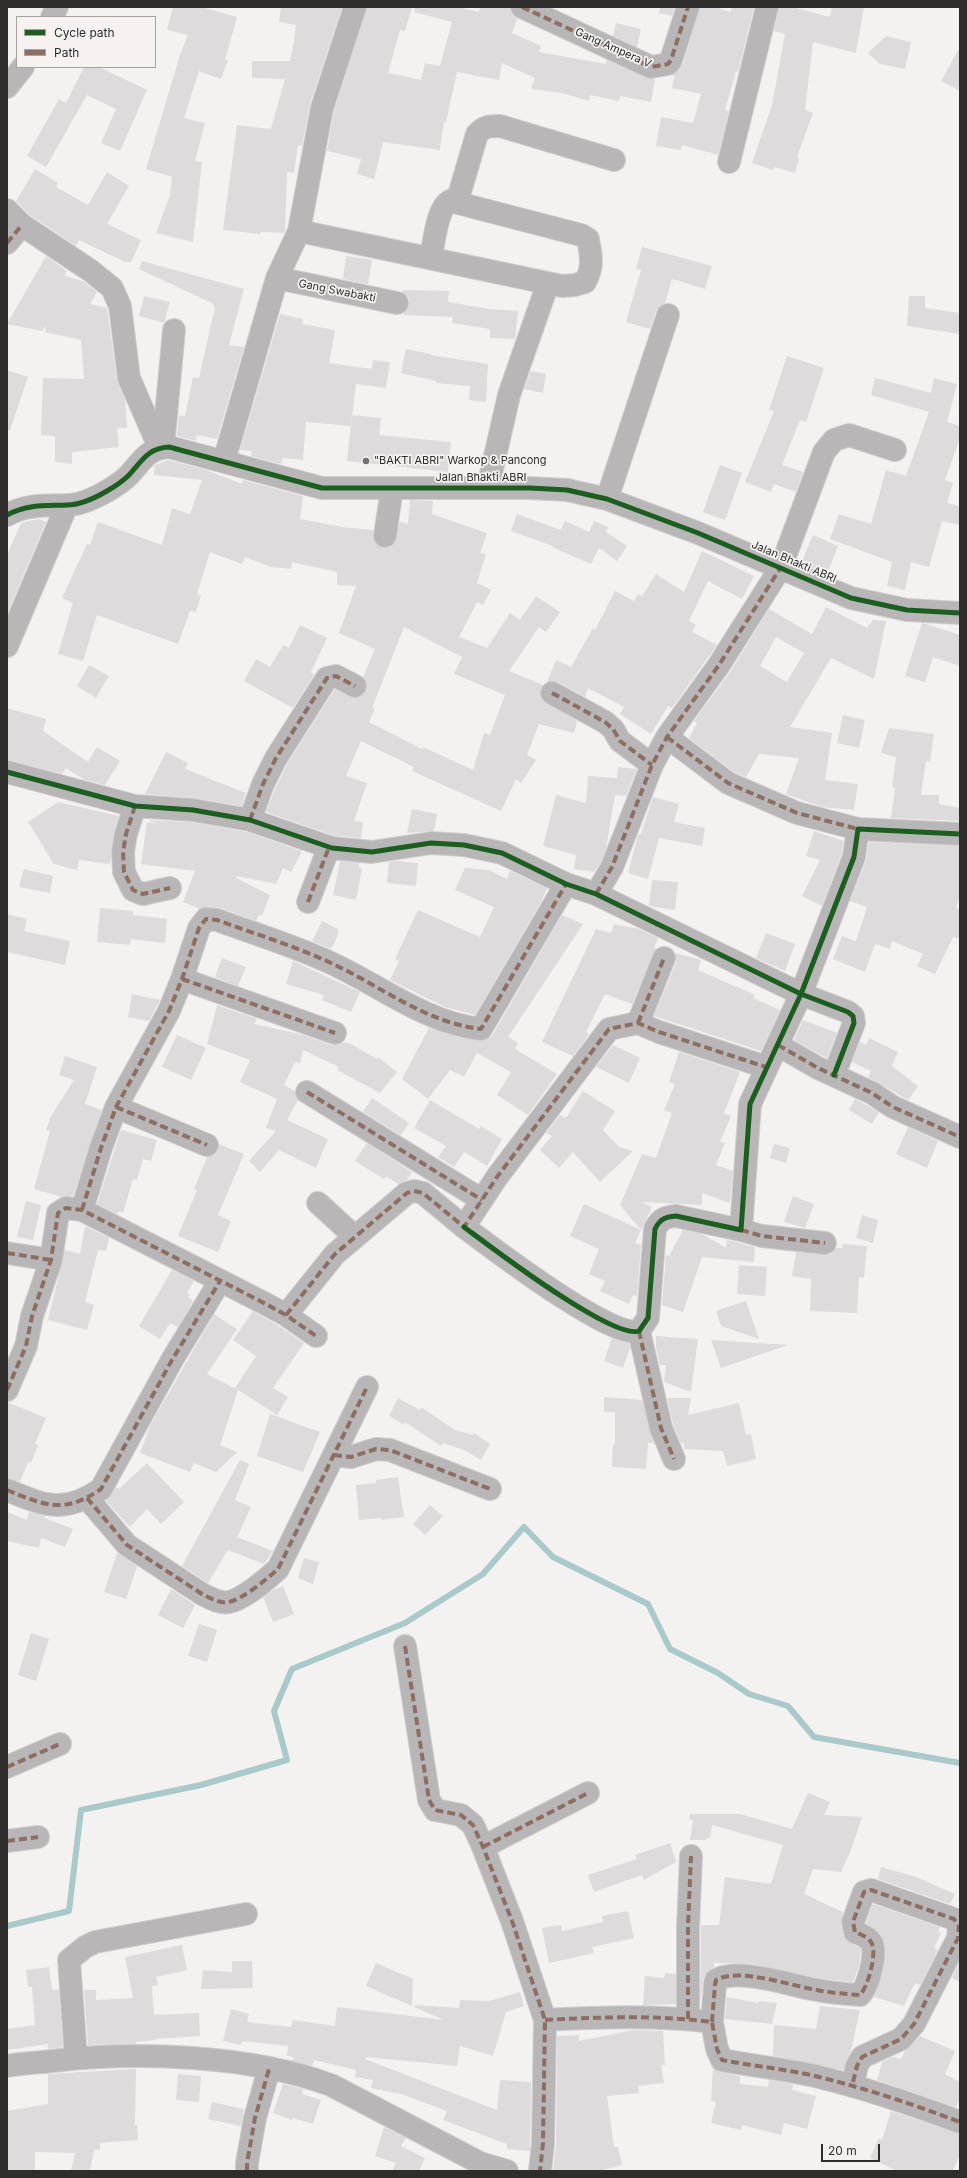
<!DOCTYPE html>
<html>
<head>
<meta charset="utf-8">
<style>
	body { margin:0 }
	#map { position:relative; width:967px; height:2178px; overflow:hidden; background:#f4f2f1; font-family:Inter,sans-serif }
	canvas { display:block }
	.frame { position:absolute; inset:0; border:8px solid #2e2d2c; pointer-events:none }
	.legend { position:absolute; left:16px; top:16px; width:140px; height:52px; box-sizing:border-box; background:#f5f2f0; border:1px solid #a5a3a2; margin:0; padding:5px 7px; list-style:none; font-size:12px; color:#2e2d2c }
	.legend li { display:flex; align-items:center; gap:8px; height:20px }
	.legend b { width:20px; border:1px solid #a5a3a2 }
	.scale { position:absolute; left:821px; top:2144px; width:59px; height:18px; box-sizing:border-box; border:2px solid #2e2d2c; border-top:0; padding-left:5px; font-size:12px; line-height:14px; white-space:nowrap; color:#2e2d2c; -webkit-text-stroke:3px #f5f2f0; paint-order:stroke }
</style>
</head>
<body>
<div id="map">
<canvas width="967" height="2178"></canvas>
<div class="frame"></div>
<ul class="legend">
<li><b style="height:5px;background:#1b5e20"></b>Cycle path</li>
<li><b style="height:5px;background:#8d6e63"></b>Path</li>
</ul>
<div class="scale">20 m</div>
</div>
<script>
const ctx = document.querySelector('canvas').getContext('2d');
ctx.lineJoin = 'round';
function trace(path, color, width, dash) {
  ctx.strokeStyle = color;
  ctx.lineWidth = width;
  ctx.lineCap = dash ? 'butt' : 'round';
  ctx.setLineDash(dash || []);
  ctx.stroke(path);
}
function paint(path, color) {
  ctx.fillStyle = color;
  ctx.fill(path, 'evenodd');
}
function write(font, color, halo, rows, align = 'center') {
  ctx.font = font + ' Inter,sans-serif';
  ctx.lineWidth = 3.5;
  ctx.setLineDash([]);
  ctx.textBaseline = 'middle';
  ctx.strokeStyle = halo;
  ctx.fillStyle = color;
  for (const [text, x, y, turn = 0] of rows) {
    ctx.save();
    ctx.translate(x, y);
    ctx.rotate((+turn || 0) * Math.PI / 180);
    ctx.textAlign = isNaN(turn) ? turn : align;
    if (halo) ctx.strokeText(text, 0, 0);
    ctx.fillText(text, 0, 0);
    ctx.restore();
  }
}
trace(new Path2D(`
	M7,1926L69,1911L81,1810L201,1785L287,1760L274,1711L292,1669L405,1623L483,1574L524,1527L553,1557L648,1604L670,1649L718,1673L749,1694L788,1706L814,1737L960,1763`), '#aac9ca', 6);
paint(new Path2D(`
	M173,7H201L237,17L225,60H228L221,79L199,71L184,118L205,123L195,161L202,162L193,242L156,233L170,195L172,177L146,169L180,55L188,35L167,30Z
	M281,7H342L310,104L302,146L298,145L294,173L287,172L285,231L284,233L261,232L260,234L223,230L237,125L271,129L285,79L252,78V61H290L293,47L296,25L279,22Z
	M367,7H412L405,31L400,30L388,73L421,80L425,63L440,66L452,22L414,12L415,7H458L479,12L480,7H510L512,14L517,19L512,33L541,46L539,52L606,64L607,60L646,78L655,79L651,102L620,96L619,101L590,95L589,101L562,93L531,89L535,78L502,63L499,80L457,72L446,122L444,121L440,150L383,142L374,179L357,174L361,159L327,151L334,111Z
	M660,7H675L672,16L659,13Z
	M700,7H715L730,12L732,7H754L738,72L736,71L725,110L729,111L718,155L682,145L681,150L656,146L661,117L693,123L701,94L672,88L675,73L683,64Z
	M779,7H792L830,17L832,7H864L856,53L813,42L805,110L813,113L797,157L799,158L795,173L774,167L773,170L752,163L772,105L785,34L774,31Z
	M616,23L641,29L637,47L613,36Z
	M886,36L911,42L905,69L880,64L868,53Z
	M960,47V91L941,81Z
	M84,67H99L147,90L120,151L101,143L116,109L87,95L46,167L27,156L59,99L66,103Z
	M35,169L58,183L56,187L88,205L107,172L129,186L107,224L141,240L131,262H125L79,240L76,246L30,215L16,201Z
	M642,247L712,266L705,289L672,279L665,303L656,311L650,329L626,322L641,270L636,269Z
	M46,256L67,271L64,276L83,281L97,292L90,304L107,308L117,380L125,399L127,428H117L119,447L72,452V464L55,462V436L41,435L43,378L84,379L81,340L45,332L46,326L42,331L7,324Z
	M346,256L372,260L368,284L343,279Z
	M142,261L244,289L229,345L244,347L217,439L197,435L196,441L177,436L179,415L185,416L193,377L199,378L215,307L213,306L214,304L139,269Z
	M403,290L449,291L448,302L489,309L518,311L515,339L490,338V329L452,323L453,317L403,315L409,305V299L403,293Z
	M144,296L170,302L164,323L139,316Z
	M909,296H925V308L960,313V334L907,326Z
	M280,314L303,319L302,324L335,330L329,363L372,369L373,360L390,362L386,388L356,384L351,426L306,422L303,460L283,458L281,464L251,456L252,451L240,450Z
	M406,349L431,354L430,355L488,364L486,402L469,400L470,386L436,383V381L401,373Z
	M787,356L824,368L806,422L800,420L782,465L803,472L796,492L774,484L771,492L745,482L774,411L769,410Z
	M7,370L28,377L10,430H7Z
	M531,371L546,374L543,393L524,389Z
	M875,378L931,393L934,378L957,384L947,422L960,426V438L945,480L953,483L947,503L960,506V525L942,521L929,567L911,562L905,590L887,586L892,562L830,539L839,514L871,524L886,470L906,476L929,412L871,395Z
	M352,415L381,418L379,435L451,442L448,472L347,461Z
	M168,460L204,469L242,484L243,480L303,496L300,519L342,527L373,530L374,541L383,548H389L395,543L400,522L408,524L410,500L433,501L432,514L487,533L480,553L486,554L477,583L491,590L483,605L477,602L459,637L487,648L510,613L520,620L536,596L560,612L546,632L539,627L509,671L543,685L540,693L542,700L577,721L574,733L539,724L527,755L536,760L521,783L516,779L501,811L412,771L414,767L361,741L346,776L367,783L354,821L363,822L361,838L335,836L266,812L275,789L287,764L335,689L355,698L361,697L366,691L367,685L363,677L375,649L339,633L356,586L337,585V572L292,562L291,569L271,567L245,557L242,564L210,552L197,594L201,596L196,612L190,611L178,644L97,615L83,661L58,654L73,603L62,598L87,544L90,545L98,522L162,545L172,508L190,514L202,480L154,475L155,465ZM404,627L462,657L454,674L505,695L490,735L484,733L473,770L423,747L422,749L369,722L375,709L372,708Z
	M720,465L742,473L725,520L703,512Z
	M517,514L561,530L565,521L589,532L594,521L608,527L606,532L627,546L617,561L599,548L591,564L552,547L553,546L511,531Z
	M39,519L46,522L7,614V555L21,523Z
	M813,535L838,546L827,574L801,563Z
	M702,551L754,576L742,599L708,581L689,621L696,625L692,632L717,645L672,708L668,706L651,734L620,714L624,707L588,688L585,697L558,682H547L556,660L571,667L593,628L595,630L615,591L634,601L638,594L642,596L656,574L684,592Z
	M826,607L867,628L873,620L886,621L874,679L831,658L790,727L832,733L825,780L858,784L854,810L822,807L786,794L799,758L759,754L746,777L734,772L689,738L697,723L694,721L730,672L769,609L812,634ZM776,637L804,653L787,682L760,666Z
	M922,623L960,635V666L933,657L925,682L905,676Z
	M300,625L327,638L311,672L314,675L293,708L244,681L256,659L270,667L283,645L289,648Z
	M89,665L109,676L96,698L77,686Z
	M7,708L46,719L43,731L88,762L97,747L120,761L105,785L85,780L66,768L62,774L7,760Z
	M843,715L865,720L859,748L837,743Z
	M889,728L934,734L930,762L926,761L921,795H939V804L960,808V821L891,818L895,788L892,787L896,757L881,753Z
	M166,752L188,763L185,769L246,793L242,806L194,798L145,794Z
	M618,767L637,769L626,796L615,795L606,849L601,862L594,872L574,869L576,855L543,846L556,795L586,803L588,776L617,778Z
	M653,797L679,804L674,822L705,828L702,846L659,838L648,879L628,873L638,835L641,834Z
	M58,802L119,816L114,832L110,864L79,860L77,870L54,864L28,822Z
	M412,809L437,814L434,831L407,833Z
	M149,820L191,822L247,832L302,851L291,872L283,868L276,884L237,876L236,878L270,895L262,916L259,915L256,921L221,908L207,907L200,909L183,902L195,871L141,864L147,822L157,824Z
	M814,831L844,841L842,854L822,906L802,896L820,860L806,856Z
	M869,842L960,846V896L956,908L960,909V939L953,937L935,974L917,966L923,954L892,941L890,949L875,944L865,972L833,959L842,936L856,941L867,907L850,901L866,861Z
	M340,861L359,863V868L362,869L356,900L333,895Z
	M398,861L418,863L416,886L387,883L389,862Z
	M465,868L489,870L507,879L510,871L547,888L541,902L475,1015L445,1007L390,980L399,961L395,959L418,910L480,937L494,907L455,890Z
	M24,869L53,876L50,893L19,887Z
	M652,880L678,882L675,910L649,906Z
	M100,908L133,911V915L167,919L165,943L131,939L130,945L97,942Z
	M7,914L27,919L24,931L70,941L65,965L7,952Z
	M562,915L583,924L508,1037L518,1043L515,1049L557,1074L528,1115L497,1095L511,1072L477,1053L464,1077L450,1070L428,1099L402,1079L429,1028L457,1037L479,1041L486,1040L492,1036Z
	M322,921L338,929V935L331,949L312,941Z
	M614,924L639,929L658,938L654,948H656L632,1004L605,994L586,1032L589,1034L573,1056L542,1042L596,929L611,933Z
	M766,933L795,944L785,971L756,958Z
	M675,953L701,960L698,970L755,995L753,998L780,1010L761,1051L654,1016L676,963Z
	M222,958L246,967L238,986L215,977Z
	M293,961L360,992L351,1012L322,1000L324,995L286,984Z
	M132,994L160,1000L149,1021L128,1017Z
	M217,1005L257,1019L254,1024L304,1035L331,1045H338L344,1042L351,1044L377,1059L378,1057L397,1072L380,1093L337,1070L339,1067L303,1050L300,1063L295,1062L284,1085L295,1091L298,1100L287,1120L328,1139L316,1168L279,1150L260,1172L249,1161L276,1131L266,1128L277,1099L240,1082L250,1060L207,1044Z
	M803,1020L837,1033L827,1058L794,1040Z
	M177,1035L206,1048L191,1080L162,1067Z
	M869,1038L898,1052L892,1066L918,1086L908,1100L868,1077L871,1071L852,1062L860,1042L866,1045Z
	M613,1045L640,1058L629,1083L596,1067Z
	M679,1052L740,1072L724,1113L731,1116L720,1142L725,1143L716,1165L733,1171L730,1203L702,1193V1205L642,1202L652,1207L641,1230L620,1205L642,1154L656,1158L672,1113L664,1110L675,1084L669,1082Z
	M65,1056L97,1067L85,1104L102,1110L73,1196L62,1197L34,1189L50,1131L46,1130L51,1116L74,1080L59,1075Z
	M583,1091L615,1111L603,1130L619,1147L633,1151L600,1182L573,1152L559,1168L540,1150L552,1136L546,1133L560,1115L566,1118Z
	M372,1098L409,1123L401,1135L363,1112Z
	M855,1099L879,1112L872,1124L849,1110Z
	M430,1100L479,1129L481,1126L502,1139L487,1166L464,1152L454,1167L438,1157L446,1146L414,1128Z
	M908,1127L938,1141L927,1168L896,1154Z
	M121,1130L157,1140L151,1161L143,1159L137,1180L133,1179L123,1213L119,1211L117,1214L97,1204Z
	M367,1143L412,1172L407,1180L398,1184L386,1176L384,1179L355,1161Z
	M219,1144L244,1154L218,1215L231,1221L218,1252L178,1236L197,1190L194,1189L207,1157L215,1155Z
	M774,1144L790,1148L786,1163L770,1158Z
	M793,1196L814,1204L805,1228L784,1222Z
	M26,1201L41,1205L33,1240L17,1237Z
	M584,1204L641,1230L635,1243L641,1245L637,1296L633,1295L629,1304L600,1291L605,1281L589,1274L599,1249L570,1236Z
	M862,1215L878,1220L873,1243L856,1238Z
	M85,1226L109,1238L106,1251L98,1250L85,1302L94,1305L87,1330L48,1320L65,1250L80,1254Z
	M683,1230L702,1234L726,1248L727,1240L755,1247L754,1262L702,1257L683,1312L662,1305L666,1255L669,1256Z
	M843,1244L867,1246L864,1278L859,1277L857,1313L810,1311L811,1279L792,1276L796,1252L830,1255L836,1248H842Z
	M739,1265L767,1267L765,1296L737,1294Z
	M172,1270L194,1281L187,1293L190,1295L188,1297L193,1301L178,1327L170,1323L160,1339L139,1326Z
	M746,1301L759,1339L721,1326L716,1311Z
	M253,1311L279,1326L304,1343L273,1388L288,1397L277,1415L235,1388L256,1356L233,1340Z
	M214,1314L237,1329L207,1374L238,1390L220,1445L237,1452L216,1472L194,1463L190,1472L140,1453L151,1424Z
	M656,1336L698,1339L691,1392L664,1382L666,1365H660L656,1348Z
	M612,1338L629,1343L630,1348L623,1368L604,1361Z
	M711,1340L788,1345L721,1368Z
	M604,1397L642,1400L654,1443H648L646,1469L612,1467L613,1445H615V1412H604Z
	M398,1398L420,1410L421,1407L455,1430L473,1435L474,1433L490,1444L481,1460L464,1450L443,1443L441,1446L405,1422L404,1425L389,1416Z
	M667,1398H691L688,1415L739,1403L746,1435L751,1434L756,1459L727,1466L723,1451L684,1449V1443H681L673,1424Z
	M7,1402L46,1418L35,1444L38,1445L31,1463L28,1462L20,1482L7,1478Z
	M270,1414L320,1432L303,1472L257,1456Z
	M240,1460L249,1464L235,1500L251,1507L237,1537L273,1551L264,1564L228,1550L208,1583L182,1566Z
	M147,1463L184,1502L161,1524L147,1509L130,1527L106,1501L116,1487L119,1489Z
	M398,1477L404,1517L381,1520V1518L359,1520L356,1485L376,1483V1480Z
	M430,1505L443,1516L425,1535L413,1524Z
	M7,1512L27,1520L29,1512L45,1516V1518L73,1529L65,1547L41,1538L39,1548L7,1541Z
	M117,1553L137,1566L126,1599L104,1592Z
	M304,1558L319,1562L313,1584L298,1578Z
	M283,1586L294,1614L273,1622L263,1597L273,1590Z
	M171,1589L195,1605L183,1628L158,1615Z
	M199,1624L217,1630L207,1662L188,1656Z
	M31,1633L49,1639L36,1681L18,1675Z
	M808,1793L830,1802L824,1815L862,1817L851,1850L841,1872L813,1869L804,1894L843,1912L841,1924L843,1935L846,1940L861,1949L859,1966L853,1982L824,1979L753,1964L714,1963V1967L707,1972L704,1977L700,2002L701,1925H719L725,1877L771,1884L783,1845L712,1825L710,1838H707V1840H690L693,1820L689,1819L690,1814H740L792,1829Z
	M670,1843L676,1862L644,1880L642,1875L594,1892L588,1875L637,1859L635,1855Z
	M881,1867L916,1877L955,1894L950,1904L878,1879Z
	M873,1904L940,1927L938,1932L941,1933L934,1948L938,1950L920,1985L915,1983L904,2006L874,1997L883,1972L886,1952L881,1935L866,1923Z
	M628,1911L634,1938L592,1947L594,1953L549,1963L542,1928L561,1925L562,1931L603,1922L602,1916Z
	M182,1945L187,1970L156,1977L158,1985L152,1986L154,2015L199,2013L200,2036L155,2039V2040L136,2042V2044L88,2045L84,1990H96V2000L133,1998L125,1957Z
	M232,1961H252L253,1988L201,1989L203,1970L232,1972Z
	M960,1962V1982L952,1978Z
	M376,1963L413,1979L412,2006L366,1986Z
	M49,1967L52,1990H59L63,2047L48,2049V2044L7,2050V2029L35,2025L32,1987H28L26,1970Z
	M665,1973L676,1974V2004L643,2005L645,1976L664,1978Z
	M520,1992L524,2006L506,2012L493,2056L460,2046L457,2066L366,2057L365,2059L497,2110L500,2080L531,2082L530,2151L507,2149V2144L443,2120L447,2111L401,2094L371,2088L373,2080L355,2077L356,2070L314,2060L312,2066L292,2061L294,2057L287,2056L288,2046L242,2041L241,2045L223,2041L231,2009L249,2014L247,2022L291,2027L293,2020L335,2026L337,2007L444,2020L414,2007L415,2005L459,2008L460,2000L489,2001Z
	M727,1997L758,2003L759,2001L777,2003L772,2024L725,2019Z
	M820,2006L860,2010L851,2051L843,2070L773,2056L774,2025L816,2029Z
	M633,2030L663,2031L665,2065H661L664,2083L638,2086L639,2093L607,2096L614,2147H618L622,2165L599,2171H553L556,2143L557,2036L579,2035V2041Z
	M920,2036L955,2051L945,2074L960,2082V2099L956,2107L877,2080L882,2062L892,2057L901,2059L905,2051Z
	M713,2068L720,2072L740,2076V2084L768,2087L769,2080L793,2084L792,2090L816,2096L807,2129L784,2123L781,2135L742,2125L741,2130L711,2123L716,2102L711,2101Z
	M136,2069L135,2125H137L138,2140L100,2143V2150H94L90,2171H71L75,2153L35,2152V2171H7V2111L48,2104V2074Z
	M178,2074L201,2076L199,2102L176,2100Z
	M283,2084L303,2089L302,2094L321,2100L313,2124L293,2118L292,2120L273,2113Z
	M212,2102L244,2109L241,2126L208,2119Z
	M891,2111L960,2134V2155L953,2171H897L870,2158L879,2138L882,2140Z
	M384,2127L406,2138L401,2146L425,2158L419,2171H392L396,2163L375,2156Z`), '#dddbdb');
const minor = new Path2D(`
	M522,7L651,67L668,64L671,60L688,7
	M52,17L57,7
	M7,87L23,67
	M729,162L767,7
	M457,202L477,134C484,126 490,126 500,126L614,160
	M7,210L22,225L91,271L112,288L120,306L129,378L159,447
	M299,231L562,286L575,285L585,282C594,267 591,255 588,239L581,235L450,201C437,208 434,242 431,257
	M7,243L22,225
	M277,278L397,303
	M163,447L174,330
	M224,461L277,278L299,231L322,108L355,7
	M488,487L509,395L548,283
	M607,499L668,315
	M7,515C27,504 45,506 67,505C80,505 95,498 107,491C114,487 123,481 129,475C142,461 148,448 169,447L322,488H530L567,490L607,499L698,533L851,598L907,610L960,613
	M385,536L392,488
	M7,646L67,505
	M552,693L605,722L613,729L620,741L652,765
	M667,737L728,783L797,813L858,829
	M7,772L135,806L193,810L250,820L332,848L372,852L431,843L464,845L502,853L566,884L596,894L801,994L848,1012L853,1016L854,1023L834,1075
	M135,806L126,834L123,852L124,872L133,890L143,894L170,888
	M250,820L263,784L276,758L327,678L336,676L355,686
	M596,894L612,867L652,765L667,737L719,665L781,567L824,452L834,440L849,435L895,450
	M308,902L329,847
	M182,979L335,1033
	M638,1023L664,958
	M778,1045L818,1068L872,1093L893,1107L960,1137
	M307,1092L482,1200
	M116,1107L207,1145
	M318,1203L354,1236
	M82,1210L101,1148L116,1107L169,1011L182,979L199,928L206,919L217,920C255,934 295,946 331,963C379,985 426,1023 481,1029L566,884
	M464,1227C491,1247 612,1340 639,1331L648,1318L655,1229C660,1219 665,1217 676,1216L741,1230L750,1104L801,994L854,857L858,829L960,834
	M741,1230L762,1236L825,1243
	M7,1253L51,1260
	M286,1315L335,1254L407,1193L414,1191L423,1193L464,1227L497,1177L609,1029L638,1023L659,1032L766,1067
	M639,1331L661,1428L674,1459
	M7,1390L26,1346L32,1316L51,1260L58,1213L66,1208L82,1210L264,1303L286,1315L316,1336
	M334,1455L351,1457L376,1449L390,1450L490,1489
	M7,1490C45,1506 65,1514 101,1489L172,1360L220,1281
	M87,1498L127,1545L202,1594C210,1598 220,1604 229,1602C243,1599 267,1579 278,1569L367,1387
	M405,1646L429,1800L435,1810L461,1815L473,1825L483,1847L512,1921L545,2020L543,2143L540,2171
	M7,1767L60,1744
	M7,1841L38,1837
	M483,1847L588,1793
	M688,2019V1927L691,1856
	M545,2020C601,2017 657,2015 712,2022L717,2049L722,2060C753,2066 785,2069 815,2076C865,2088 912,2104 960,2122
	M712,2022L715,1985L716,1980C738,1967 792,1986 817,1990C831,1993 846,1994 860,1995C868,1987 878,1951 871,1942C868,1937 860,1934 855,1932L853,1922L864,1892L871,1890L954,1919L959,1926L958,1938L914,2024L901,2039L862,2057L857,2066L852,2086
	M76,2058L69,1960L85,1947L95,1942L246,1914
	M7,2066C22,2063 37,2063 52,2061C138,2051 249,2055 331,2085L480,2163L507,2171
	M247,2171V2163L255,2118L269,2069`);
trace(minor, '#d0cfce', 24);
trace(minor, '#b8b6b6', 22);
trace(new Path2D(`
	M522,7L651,67L668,64L671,60L688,7
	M7,243L22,225
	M552,693L605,722L613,729L620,741L652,765
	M667,737L728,783L797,813L858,829
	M135,806L126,834L123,852L124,872L133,890L143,894L170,888
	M250,820L263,784L276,758L327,678L336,676L355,686
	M596,894L612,867L652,765L667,737L719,665L781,567
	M308,902L329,847
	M182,979L335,1033
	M638,1023L664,958
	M778,1045L818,1068L872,1093L893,1107L960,1137
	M307,1092L482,1200
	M116,1107L207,1145
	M82,1210L101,1148L116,1107L169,1011L182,979L199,928L206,919L217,920C255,934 295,946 331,963C379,985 426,1023 481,1029L566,884
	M741,1230L762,1236L825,1243
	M7,1253L51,1260
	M286,1315L335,1254L407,1193L414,1191L423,1193L464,1227L497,1177L609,1029L638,1023L659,1032L766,1067
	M639,1331L661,1428L674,1459
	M7,1390L26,1346L32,1316L51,1260L58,1213L66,1208L82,1210L264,1303L286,1315L316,1336
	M334,1455L351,1457L376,1449L390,1450L490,1489
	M7,1490C45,1506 65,1514 101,1489L172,1360L220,1281
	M87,1498L127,1545L202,1594C210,1598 220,1604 229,1602C243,1599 267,1579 278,1569L367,1387
	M405,1646L429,1800L435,1810L461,1815L473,1825L483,1847L512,1921L545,2020L543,2143L540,2171
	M7,1767L60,1744
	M7,1841L38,1837
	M483,1847L588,1793
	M688,2019V1927L691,1856
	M545,2020C601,2017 657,2015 712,2022L717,2049L722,2060C753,2066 785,2069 815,2076C865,2088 912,2104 960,2122
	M712,2022L715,1985L716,1980C738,1967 792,1986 817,1990C831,1993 846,1994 860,1995C868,1987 878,1951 871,1942C868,1937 860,1934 855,1932L853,1922L864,1892L871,1890L954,1919L959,1926L958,1938L914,2024L901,2039L862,2057L857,2066L852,2086
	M247,2171V2163L255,2118L269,2069`), '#8d6e63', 4, [8, 4]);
trace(new Path2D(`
	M7,515C27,504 45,506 67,505C80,505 95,498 107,491C114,487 123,481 129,475C142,461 148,448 169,447L322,488H530L567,490L607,499L698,533L851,598L907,610L960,613
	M7,772L135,806L193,810L250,820L332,848L372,852L431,843L464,845L502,853L566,884L596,894L801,994L848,1012L853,1016L854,1023L834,1075
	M464,1227C491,1247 612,1340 639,1331L648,1318L655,1229C660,1219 665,1217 676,1216L741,1230L750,1104L801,994L854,857L858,829L960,834`), '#1b5e20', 5);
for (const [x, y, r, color] of [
	[366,461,4,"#737271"]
]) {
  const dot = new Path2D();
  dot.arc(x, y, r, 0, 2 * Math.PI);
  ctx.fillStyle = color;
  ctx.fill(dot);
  trace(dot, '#f5f2f0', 1.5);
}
write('11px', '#2e2d2c', '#f5f2f0', [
	["Gang Ampera V",613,48,24],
	["Gang Swabakti",337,291,11],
	["Jalan Bhakti ABRI",481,478],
	["Jalan Bhakti ABRI",794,562,23]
]);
write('11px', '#2e2d2c', '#f5f2f0', [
	["\"BAKTI ABRI\" Warkop & Pancong",374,461]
], 'left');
</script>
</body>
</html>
